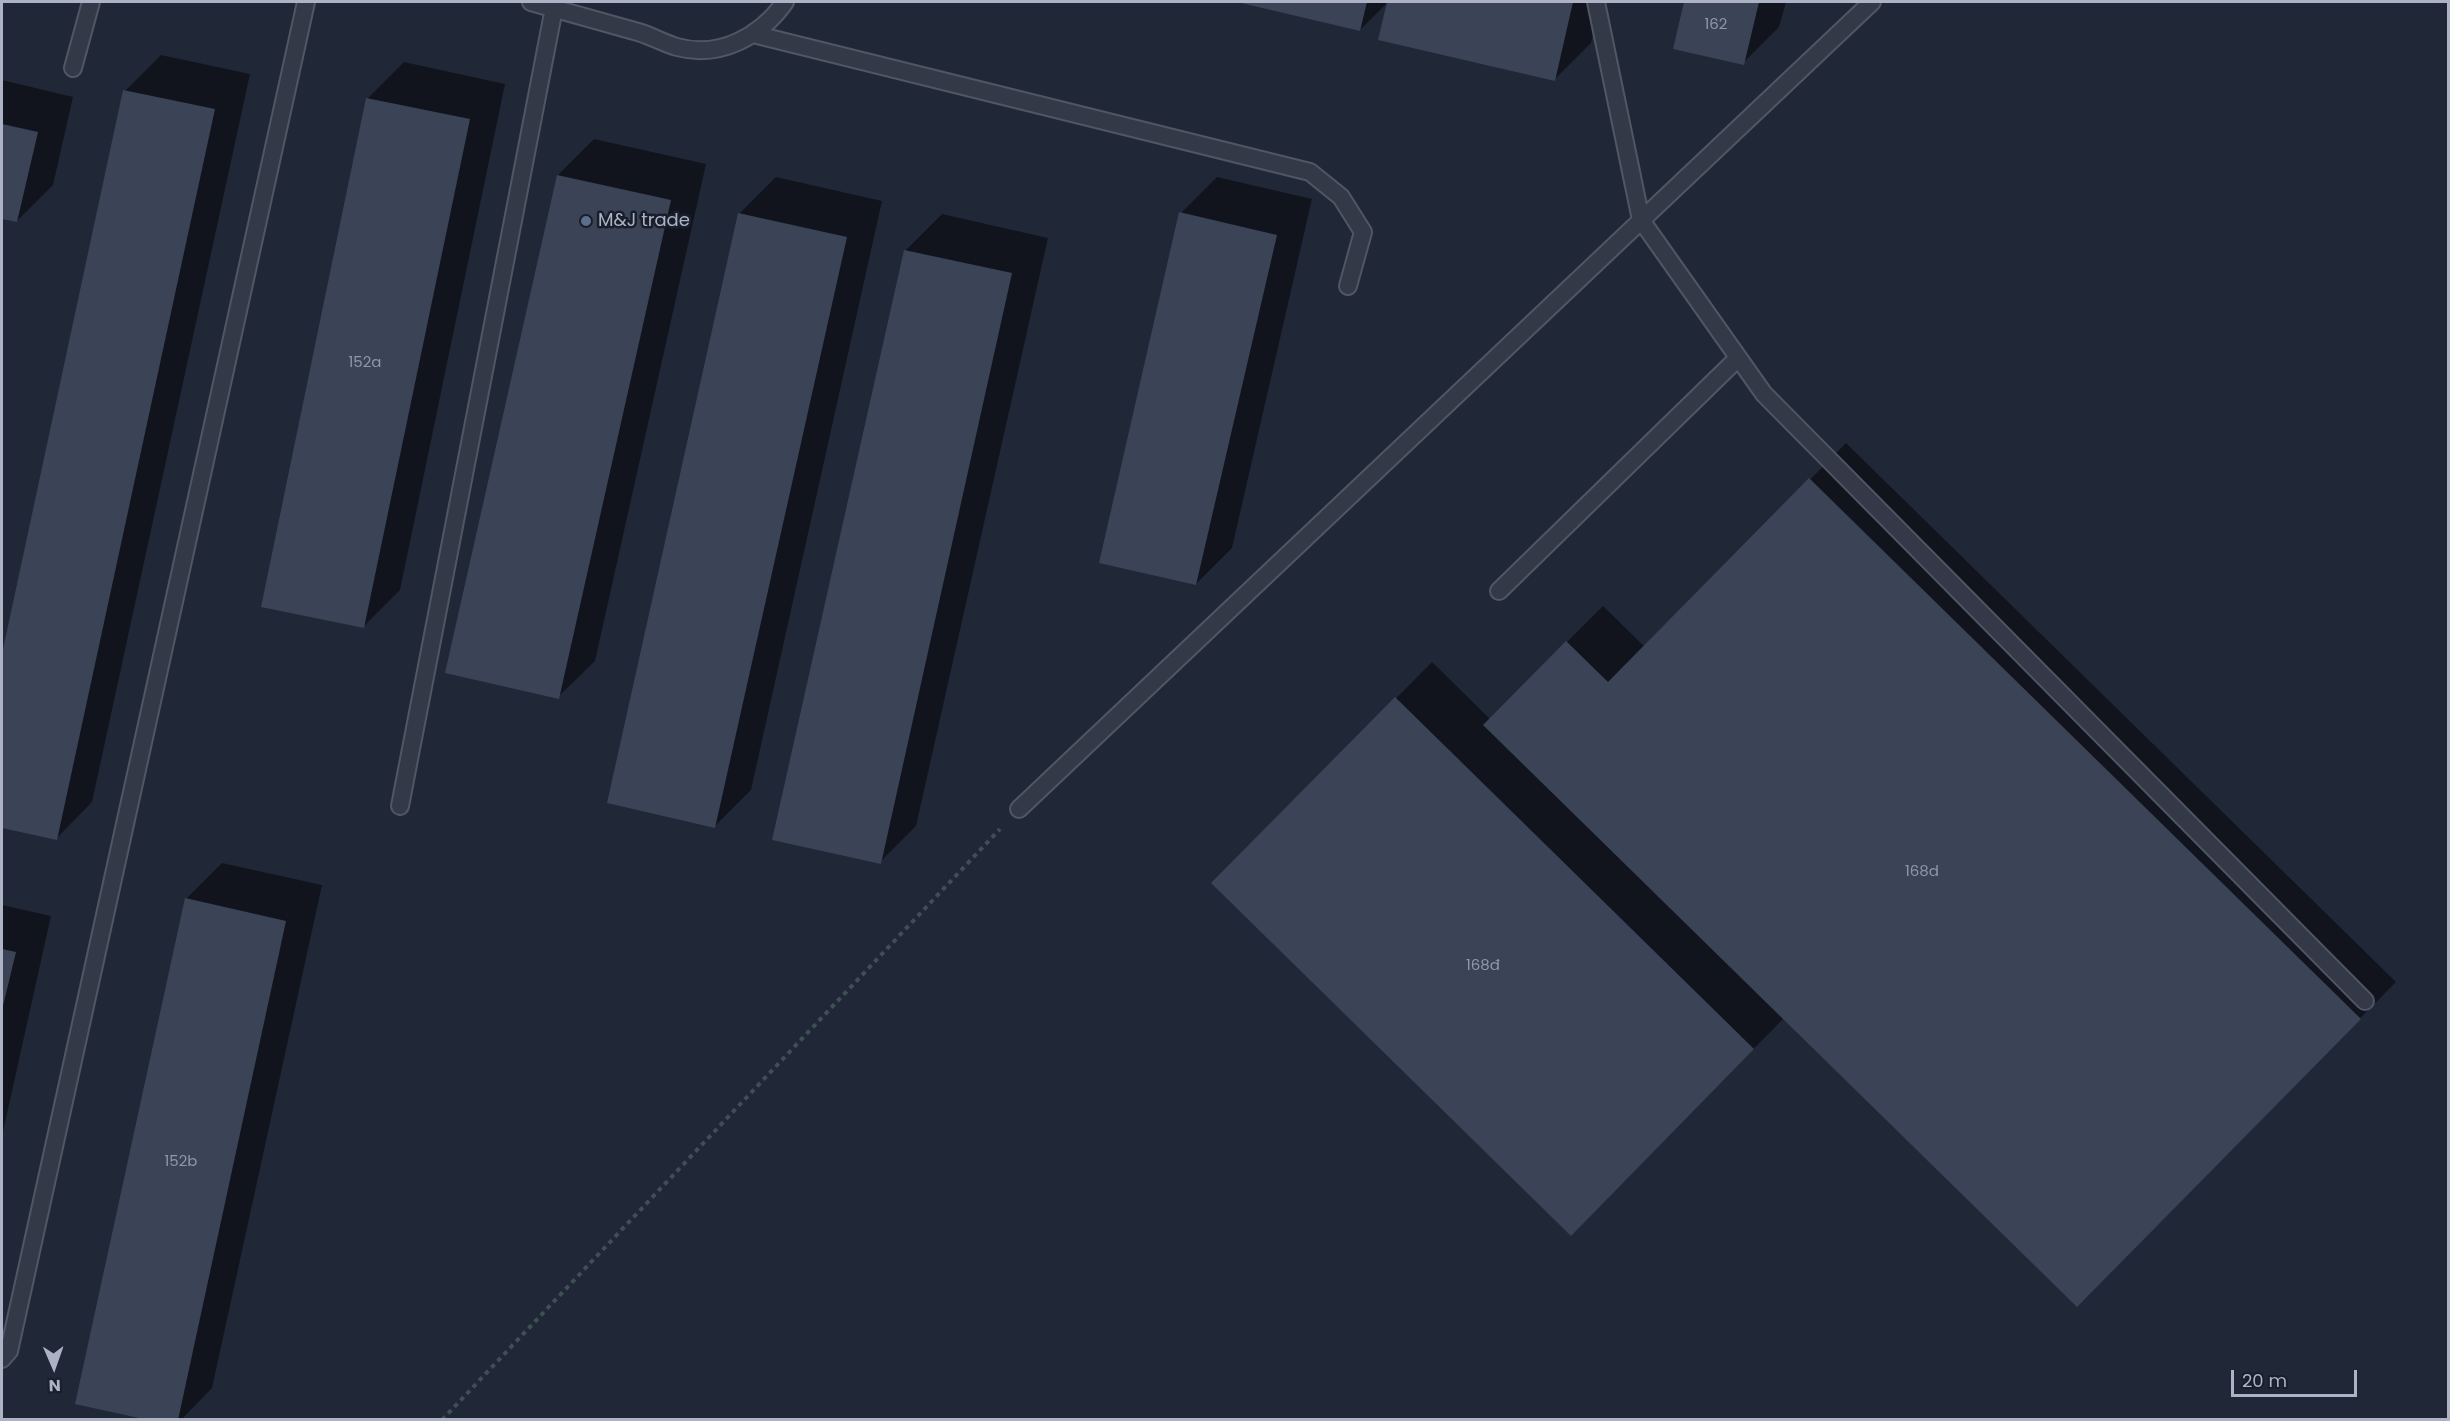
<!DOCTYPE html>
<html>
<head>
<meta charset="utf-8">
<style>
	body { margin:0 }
	#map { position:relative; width:2450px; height:1421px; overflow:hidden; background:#202737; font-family:Poppins,sans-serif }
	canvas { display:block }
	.frame { position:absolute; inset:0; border:3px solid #adb3c4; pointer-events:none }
	.north { position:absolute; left:24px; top:1337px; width:60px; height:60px; -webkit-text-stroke:4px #191e2c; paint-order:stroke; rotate:178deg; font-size:16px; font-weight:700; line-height:24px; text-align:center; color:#adb3c4 }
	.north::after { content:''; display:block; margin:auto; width:21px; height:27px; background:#adb3c4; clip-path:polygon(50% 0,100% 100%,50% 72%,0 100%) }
	.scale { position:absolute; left:2231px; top:1370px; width:126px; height:27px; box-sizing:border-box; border:3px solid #adb3c4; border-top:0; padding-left:8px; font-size:18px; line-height:21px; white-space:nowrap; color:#adb3c4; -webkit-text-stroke:4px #191e2c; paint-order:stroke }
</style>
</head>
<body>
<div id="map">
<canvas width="2450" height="1421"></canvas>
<div class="frame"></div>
<div class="north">N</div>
<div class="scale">20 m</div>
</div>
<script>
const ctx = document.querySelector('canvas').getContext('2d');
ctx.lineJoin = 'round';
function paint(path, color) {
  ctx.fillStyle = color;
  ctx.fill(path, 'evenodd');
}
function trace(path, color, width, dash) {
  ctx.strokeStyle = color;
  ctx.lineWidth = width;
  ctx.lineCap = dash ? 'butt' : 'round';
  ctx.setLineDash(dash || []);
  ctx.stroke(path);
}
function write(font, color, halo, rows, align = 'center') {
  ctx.font = font + ' Poppins,sans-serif';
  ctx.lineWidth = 5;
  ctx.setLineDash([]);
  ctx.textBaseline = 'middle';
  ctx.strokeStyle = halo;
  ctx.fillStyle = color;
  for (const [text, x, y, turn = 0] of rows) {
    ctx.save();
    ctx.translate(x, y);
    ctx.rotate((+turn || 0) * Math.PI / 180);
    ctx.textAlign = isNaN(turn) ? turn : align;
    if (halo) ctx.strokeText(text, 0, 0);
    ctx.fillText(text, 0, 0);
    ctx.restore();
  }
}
paint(new Path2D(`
	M1241,2H1388L1360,30Z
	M1389,2H1600L1591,43L1555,79L1380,39Z
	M1686,2H1786L1779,27L1743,63L1675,47Z
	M161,55L250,74L92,802L56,839L2,827V661L125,91Z
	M404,62L505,84L400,590L364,626L368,98Z
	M2,80L73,97L53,185L17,221L2,217Z
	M594,139L706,164L595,661L558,697V175Z
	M776,177L882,201L751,790L715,826L609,802L740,213Z
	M1217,177L1312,199L1232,548L1196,584L1181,213Z
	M942,214L1048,238L916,826L880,862L906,250Z
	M1846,443L2396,982L2112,1269L1784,1018L1607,1198L1213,883L1432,662L1490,719L1603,606L1645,647Z
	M222,863L322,885L212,1388L181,1420H155L186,899Z
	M2,905L51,916L2,1136Z`), '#0007');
paint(new Path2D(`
	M1237,2H1367L1360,31Z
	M1387,2H1573L1555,81L1378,40Z
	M1684,2H1759L1744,65L1673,49Z
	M123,90L215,109L57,840L2,828V654Z
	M366,98L470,119L364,628L261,607Z
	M2,124L38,132L17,222L2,219Z
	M557,175L671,200L559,699L445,673Z
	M1179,212L1277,235L1196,585L1099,563Z
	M738,213L847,237L715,828L607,803Z
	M904,250L1012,273L881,864L772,840Z
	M1809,478L2361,1019L2077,1307L1483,725L1566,641L1608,682Z
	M1395,697L1754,1049L1571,1236L1211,883Z
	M185,898L286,921L178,1420H148L75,1404Z
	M2,949L16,952L2,1010Z`), '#3b4357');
const lane = new Path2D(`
	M531,2C566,12 602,22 638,32C652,36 663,43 677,47C720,59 761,36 785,2
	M1596,2L1641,220L1764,394L2365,1001
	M753,34L1310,172L1341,197L1363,232L1348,286
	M73,68L91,2
	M1499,591L1738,358
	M400,806L554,8
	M1019,809L1872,2
	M2,1359L9,1351L306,2`);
trace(lane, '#505665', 20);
trace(new Path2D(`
	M442,1420L1000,829`), '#3f5055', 4, [4.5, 4.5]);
trace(lane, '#333947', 16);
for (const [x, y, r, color] of [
	[586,221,6,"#5c6f8a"]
]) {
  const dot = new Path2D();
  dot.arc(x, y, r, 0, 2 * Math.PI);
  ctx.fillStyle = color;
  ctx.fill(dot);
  trace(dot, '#191e2c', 2);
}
write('15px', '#9097a9', null, [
	["162",1716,25],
	["152a",365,363],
	["168d",1922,872],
	["168đ",1483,966],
	["152b",181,1162]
]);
write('18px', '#adb3c4', '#191e2c', [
	["M&J trade",598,221]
], 'left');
</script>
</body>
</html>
